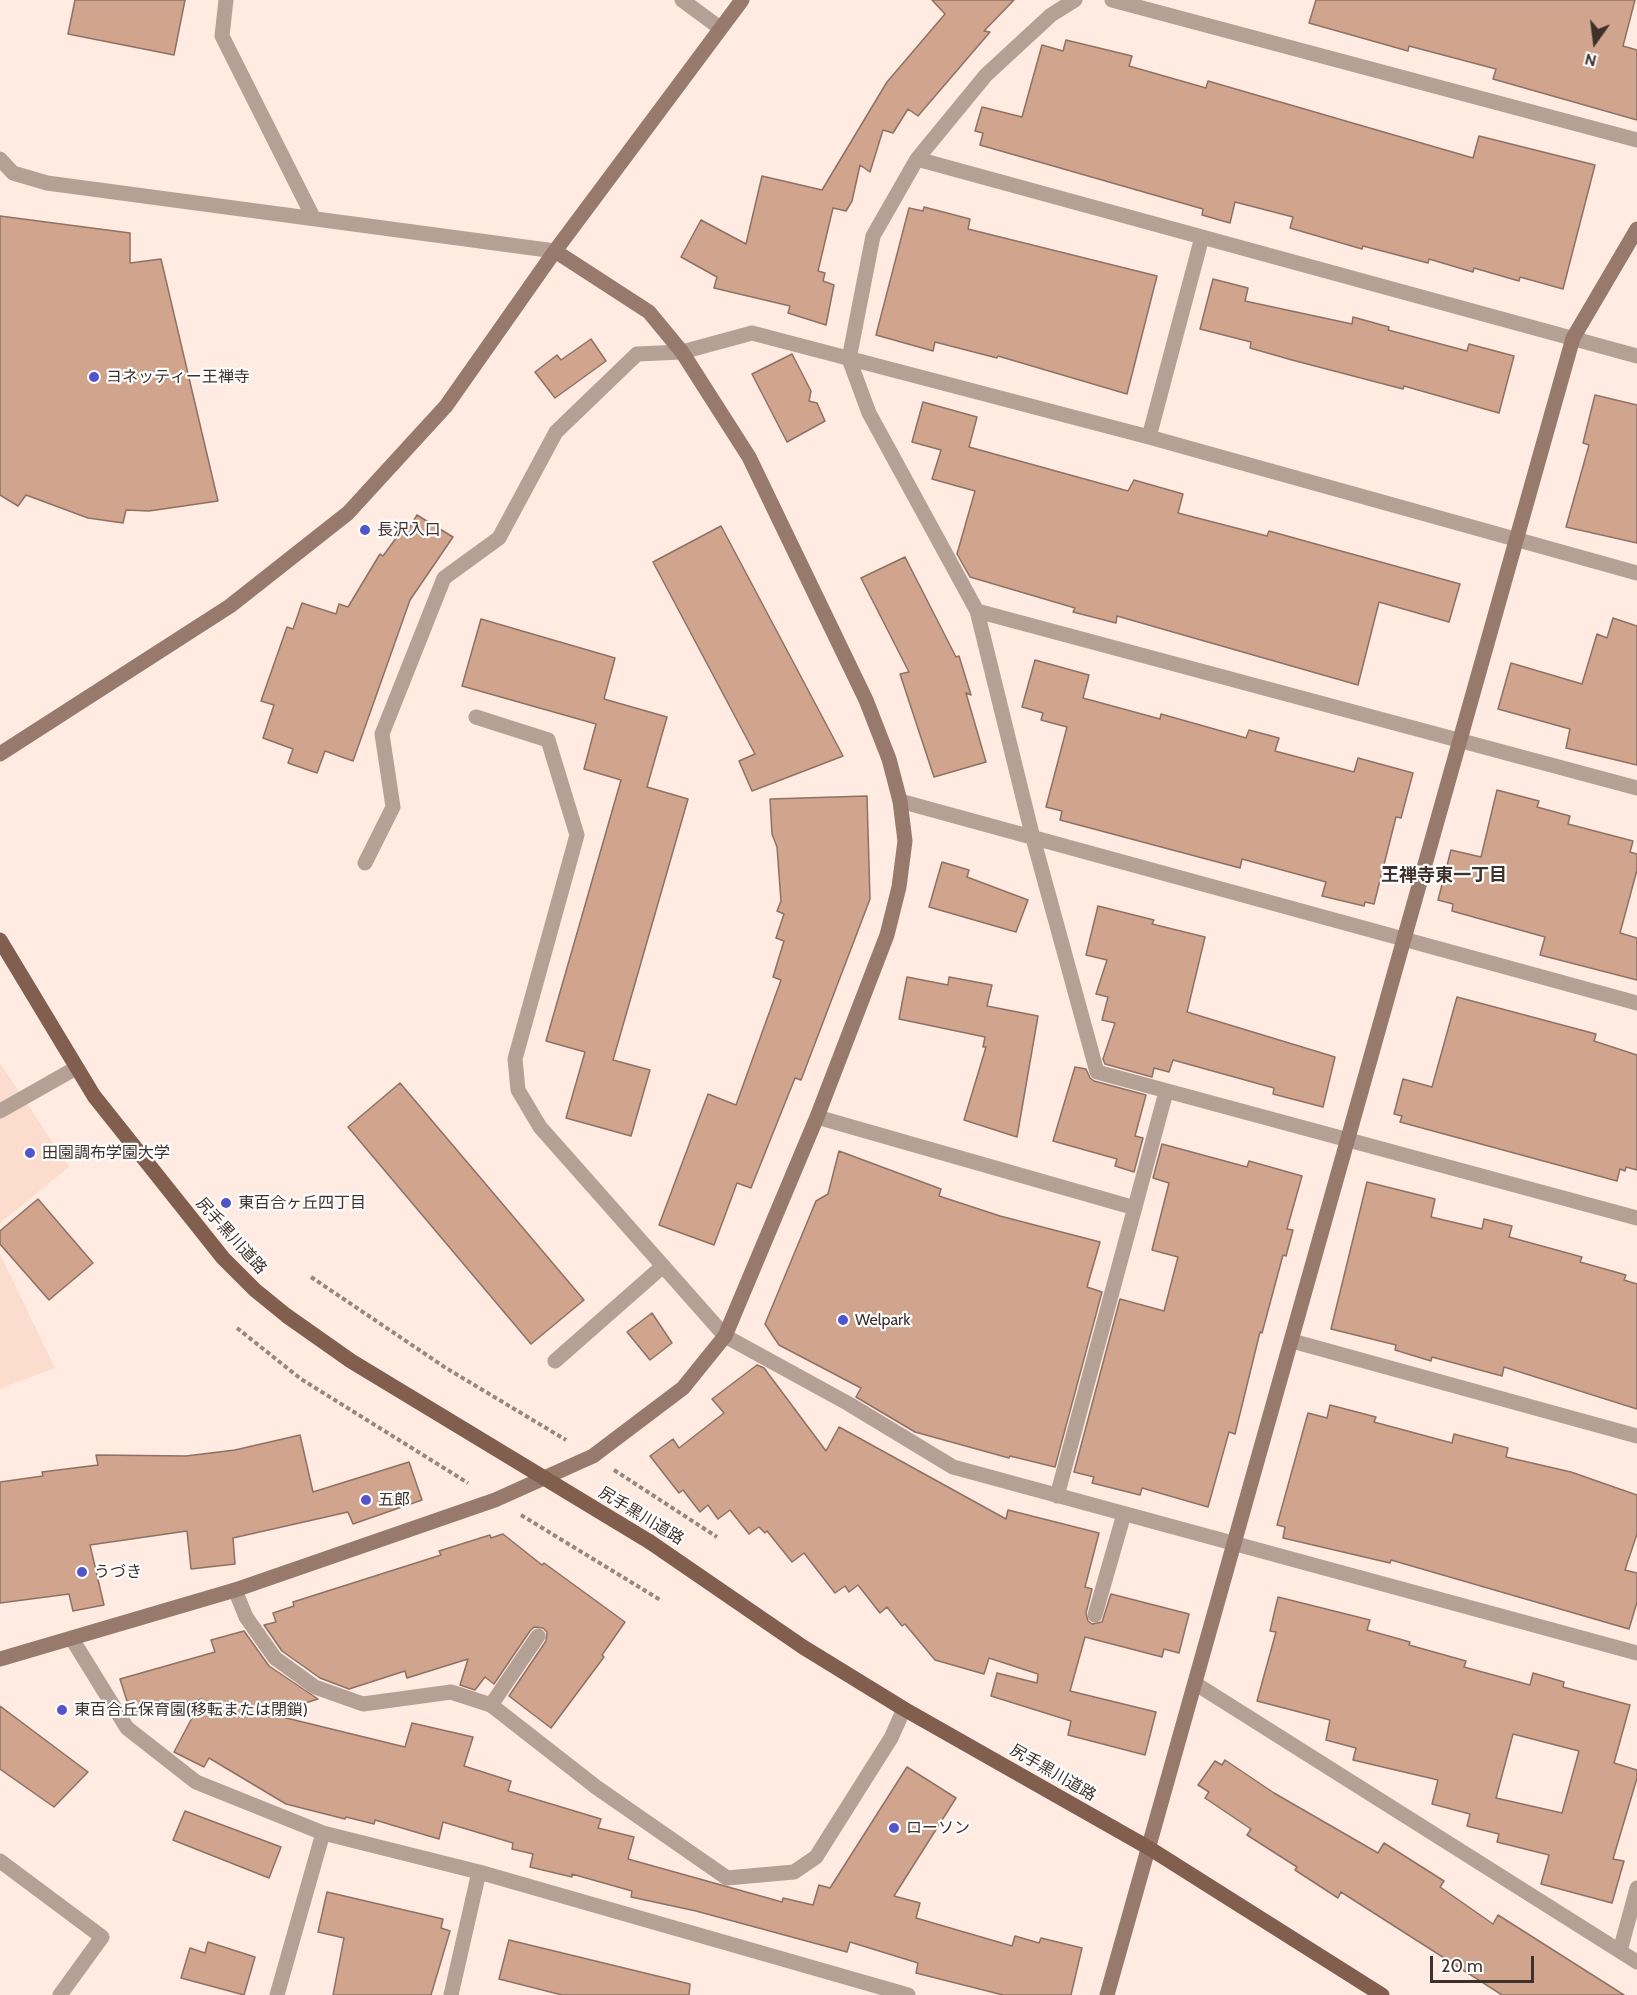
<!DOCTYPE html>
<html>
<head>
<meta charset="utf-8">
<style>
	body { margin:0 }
	#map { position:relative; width:1637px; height:1995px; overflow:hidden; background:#ffebe1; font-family:Cabin,sans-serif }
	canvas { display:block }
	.north { position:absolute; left:1565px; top:12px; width:60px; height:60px; -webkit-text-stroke:4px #fff; paint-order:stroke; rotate:194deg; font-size:16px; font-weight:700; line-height:24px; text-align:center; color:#3e312b }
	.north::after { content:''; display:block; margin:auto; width:21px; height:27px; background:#3e312b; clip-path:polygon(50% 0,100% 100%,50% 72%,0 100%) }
	.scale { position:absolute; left:1430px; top:1956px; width:104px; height:27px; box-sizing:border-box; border:3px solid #3e312b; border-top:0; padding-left:8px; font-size:18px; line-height:21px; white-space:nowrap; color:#3e312b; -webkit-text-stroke:4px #fff; paint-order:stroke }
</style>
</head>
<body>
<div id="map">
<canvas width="1637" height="1995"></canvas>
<div class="north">N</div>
<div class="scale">20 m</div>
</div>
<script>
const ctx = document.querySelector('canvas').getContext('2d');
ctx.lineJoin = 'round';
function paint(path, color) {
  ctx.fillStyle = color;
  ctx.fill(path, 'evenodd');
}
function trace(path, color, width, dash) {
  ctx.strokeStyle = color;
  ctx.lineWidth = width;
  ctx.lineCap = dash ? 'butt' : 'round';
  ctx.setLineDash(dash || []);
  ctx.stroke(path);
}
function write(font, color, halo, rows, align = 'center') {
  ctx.font = font + ' Cabin,"Noto Sans JP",sans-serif';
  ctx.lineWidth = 4.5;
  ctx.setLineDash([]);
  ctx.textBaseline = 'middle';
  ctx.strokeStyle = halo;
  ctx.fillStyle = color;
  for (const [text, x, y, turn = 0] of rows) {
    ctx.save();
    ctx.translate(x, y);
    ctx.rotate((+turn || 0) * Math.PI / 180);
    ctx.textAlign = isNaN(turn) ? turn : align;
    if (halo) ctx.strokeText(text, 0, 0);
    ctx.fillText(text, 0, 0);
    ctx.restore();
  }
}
paint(new Path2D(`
	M0,1063L69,1167L0,1223Z
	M0,1254L55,1368L0,1389Z`), '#fcdccd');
const building = new Path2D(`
	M75,0H185L174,55L68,34Z
	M932,0H1014L984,31L990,32L918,116L908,109L893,133L883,130L870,172L860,165L852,201L846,211L833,208L818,271L825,273L823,281L834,285L826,325L788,313L790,306L714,288L717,277L681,257L701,220L746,244L762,176L822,190L887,82L945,14Z
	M1316,0H1635L1623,46L1637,50V120L1493,79L1496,69L1409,46L1408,51L1309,23Z
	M1066,40L1132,56L1129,66L1206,88L1208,81L1473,158L1479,136L1595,165L1563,289L1520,277L1519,281L1474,268L1473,272L1429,259L1428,263L1363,246L1362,249L1290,228L1293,217L1235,202L1230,223L1202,215L1203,209L980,145L983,133L975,131L982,107L1022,117L1042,45L1063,51Z
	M924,207L970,219L968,229L1157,276L1127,394L998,356L997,358L935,342L933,351L876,335L909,208L923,211Z
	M0,216L130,233V263L161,259L218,501L149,511L126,510L123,523L88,518L26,495L18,506L0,495Z
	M1213,279L1248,288L1245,301L1352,324L1353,317L1389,327L1388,330L1467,351L1469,344L1514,356L1499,413L1404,386L1403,389L1292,360L1250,348L1251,342L1200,329Z
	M591,339L606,361L555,398L535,372L557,355L561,360Z
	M792,354L811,391L809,401L817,403L825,421L787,442L752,374Z
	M1595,395L1637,405V543L1566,527L1589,445L1583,443Z
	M923,402L977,417L969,447L1128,491L1134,480L1183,494L1178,513L1267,536L1269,531L1460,584L1449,622L1379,602L1358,685L1117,616L1116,623L1073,612L1075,608L970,577L957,554L975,491L932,479L941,450L912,442Z
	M417,515L453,537L410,600L353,761L325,751L317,773L288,763L293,749L263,738L274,705L261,701L287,627L293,629L302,603L336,614L339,604L348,607L380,554L383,556L404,527L408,530Z
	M721,526L843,756L752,791L739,761L755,754L653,562Z
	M905,557L956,657L959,656L971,695L966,693L986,762L934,777L900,674L909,672L861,578Z
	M1613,618L1637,626V765L1566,748L1570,729L1498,709L1511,663L1582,684L1597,634L1607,638Z
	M481,619L615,658L604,699L667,717L647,787L688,799L613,1060L650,1070L631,1136L566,1118L585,1052L546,1041L621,780L584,769L596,724L462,686Z
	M1035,660L1089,675L1083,698L1160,719L1161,714L1246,738L1249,730L1279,738L1275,751L1354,772L1358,758L1413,773L1401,818L1396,817L1374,904L1365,902L1364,906L1322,896L1326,882L1242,859L1240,868L1060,820L1062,811L1046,807L1067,727L1041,720L1043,713L1022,707Z
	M1497,790L1539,801L1537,807L1570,816L1568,824L1633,841L1630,852L1637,854V870L1620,933L1637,938V980L1540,955L1545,937L1452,911L1453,904L1438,900L1451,850L1481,857Z
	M867,796L870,899L801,1080L795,1078L751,1188L737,1183L714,1245L659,1225L708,1094L736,1105L781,980L773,977L784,941L776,938L784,914L777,911L781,901L777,847L772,834L770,799Z
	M942,862L969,870L967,877L1028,900L1016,932L929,907Z
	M1098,906L1154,920L1152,924L1205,937L1187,1012L1335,1057L1323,1107L1273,1094L1274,1088L1173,1060L1169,1072L1154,1068L1152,1077L1105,1064L1103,1059L1115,1023L1102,1020L1108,997L1096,994L1107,960L1086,955Z
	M907,977L948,985L949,977L992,985L987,1006L1038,1016L1017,1137L964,1120L986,1047H983L985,1037L899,1019Z
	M1457,997L1596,1034L1594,1041L1637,1055V1170L1626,1167L1625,1171L1620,1169L1617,1181L1400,1122L1402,1116L1394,1114L1403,1079L1432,1087Z
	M1075,1067L1086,1069L1090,1078L1094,1081L1146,1095L1135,1136L1143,1138L1134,1172L1115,1166L1117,1159L1053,1141Z
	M400,1083L584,1300L531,1344L348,1127Z
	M1162,1144L1247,1167L1249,1161L1302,1176L1287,1229L1293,1230L1286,1256L1283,1255L1262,1333L1260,1332L1235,1434L1229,1432L1208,1507L1142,1488L1140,1495L1092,1483L1094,1477L1074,1472L1120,1299L1164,1311L1178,1257L1152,1250L1169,1183L1153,1178Z
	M839,1151L941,1189L939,1196L1000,1216L1100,1242L1087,1287L1102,1292L1055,1467L1010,1456L1009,1458L915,1432L856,1397L861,1388L779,1345L765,1324L816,1201L828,1194Z
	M1367,1182L1435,1199L1431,1217L1482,1229L1484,1219L1512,1226L1509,1237L1582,1257L1580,1262L1626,1275L1624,1280L1637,1284V1409L1504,1367L1502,1376L1432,1357L1431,1361L1395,1350L1396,1345L1331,1329Z
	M38,1199L93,1263L49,1300L0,1244V1231Z
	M652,1313L672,1343L650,1360L627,1332Z
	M757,1365L764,1368L826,1451L839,1427L1006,1519L1008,1510L1099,1533L1085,1587L1092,1589L1086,1613L1088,1621L1092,1624L1102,1622L1111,1594L1189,1614L1179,1653L1164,1649L1162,1657L1085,1637L1070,1691L1156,1712L1145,1755L1068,1735L1071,1721L991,1696L997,1673L1037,1683L1038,1674L989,1658L984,1674L935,1660L905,1624L902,1626L887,1607L880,1613L858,1585L849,1592L845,1586L835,1593L804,1553L792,1562L767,1531L765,1533L759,1527L749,1534L730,1510L718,1519L708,1505L700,1512L683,1490L679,1493L650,1456L673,1439L679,1448L724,1413L712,1399Z
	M1330,1405L1376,1417L1374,1422L1452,1443L1454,1434L1508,1448L1506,1457L1571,1472L1637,1495V1534L1625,1570L1637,1573V1602L1629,1629L1391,1560L1390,1563L1283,1538L1285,1527L1277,1525L1308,1413L1327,1418Z
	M300,1435L313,1492L409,1462L422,1500L353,1524L348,1512L233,1538L235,1564L191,1569L187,1531L90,1545L104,1605L73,1611L69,1594L0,1603V1482L43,1476L42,1472L98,1465L96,1455L186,1456L235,1450Z
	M503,1534L542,1565L544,1563L625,1622L602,1655L604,1657L551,1728L509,1696L546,1641L547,1632L543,1628L534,1627L530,1631L494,1684L485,1677L475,1690L460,1685L468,1659L407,1678L405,1671L349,1689L320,1678L282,1651L264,1625L276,1622L273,1613L294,1606L293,1602L441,1555L439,1551L490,1535L491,1538Z
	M1278,1597L1370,1620L1367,1630L1410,1642L1409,1645L1466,1661L1464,1667L1530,1685L1533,1673L1564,1682L1563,1687L1630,1705L1614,1763L1637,1770V1778L1613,1859L1624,1861L1612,1903L1541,1884L1549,1855L1497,1842L1499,1834L1467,1826L1470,1814L1432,1804L1438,1780L1353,1760L1356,1748L1326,1740L1330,1720L1257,1701L1276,1632L1270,1631ZM1513,1734L1579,1751L1562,1813L1496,1798Z
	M244,1631L269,1666L318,1699L270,1714L405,1747L412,1723L473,1737L464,1766L511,1781L508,1791L601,1819L598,1828L634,1837L628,1859L782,1902L783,1898L813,1905L819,1885L830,1888L907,1767L956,1798L894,1896L920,1903L916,1918L1012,1946L1015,1936L1039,1943L1041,1938L1082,1948L1071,1995H1003L916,1973L918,1963L850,1942L847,1952L696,1911L631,1897L632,1891L572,1874V1877L530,1867L533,1854L512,1849L513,1843L443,1822L439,1839L375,1820L374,1824L346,1817L345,1819L286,1804L209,1758L204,1767L174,1752L202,1699L132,1717L120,1679L215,1652L211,1640Z
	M0,1706L88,1772L54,1807L0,1769Z
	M1225,1760L1274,1793L1378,1853L1384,1843L1444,1881L1440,1887L1493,1924L1498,1915L1624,1995H1502L1341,1892L1338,1898L1295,1870L1297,1867L1247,1835L1251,1829L1205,1798L1209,1792L1198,1785L1215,1761L1222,1765Z
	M185,1811L281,1847L269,1878L173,1840Z
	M327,1892L443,1919L441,1928L450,1931L431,1995H333L344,1938L318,1932Z
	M509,1940L690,1984L689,1995H562L499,1979Z
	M208,1942L255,1957L244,1995L181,1978L190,1948L205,1953Z`);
paint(building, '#d1a48d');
trace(building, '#8e7164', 1.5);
trace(new Path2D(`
	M311,1277L446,1368L566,1440
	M237,1328L301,1379L468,1483
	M614,1470L717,1537
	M521,1515L662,1601`), '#97877f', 4, [4.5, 3]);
trace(new Path2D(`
	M226,0L222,36L313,217
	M0,159L13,173L47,183L555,251
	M476,717L548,740L577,835L515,1059L518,1090L540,1127L725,1336
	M365,863L393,807L382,734L444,578L499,538L556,432L637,354L682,352
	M235,1590L246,1617L275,1658L315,1687L363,1704L451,1692L491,1705L596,1787L727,1878L794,1872L816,1857L891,1738L904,1709`), '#b5a096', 15);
trace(new Path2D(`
	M682,0L720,28
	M1075,0L1051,15L986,75L917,159L873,236L849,359L869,413L977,611L1033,838L1097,1072L1637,1218
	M1112,0L1637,140
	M917,159L1637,356
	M682,352L752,333L1149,437L1637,573
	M1149,437L1202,237
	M977,611L1637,788
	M900,801L1637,1003
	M0,1111L76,1068
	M817,1117L1135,1208
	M725,1336L849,1404L953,1467L1637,1653
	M1292,1341L1637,1436
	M555,1361L663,1266
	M1057,1496L1166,1092
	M1095,1615L1124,1514
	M72,1639L127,1728L196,1782L323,1833L479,1872L908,1995
	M1196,1684L1637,1962
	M491,1705L538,1636
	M0,1861L102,1937L60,1995
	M1620,1951L1637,1888
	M277,1995L323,1833
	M451,1995L479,1872`), '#b5a096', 15);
trace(new Path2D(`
	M0,754L230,606L348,513L446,406L555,251L742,0
	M0,1659L235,1590L495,1500L593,1456L683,1388L725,1336L817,1117L887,935L899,887L905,841L900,801L889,759L866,700L749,457L682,352L649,312L555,251
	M1107,1995L1573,338L1637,229`), '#977a6b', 15);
trace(new Path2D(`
	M0,940L94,1096L223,1258L255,1290L287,1316
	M650,1542L803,1647L904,1709L1149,1848L1382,1995`), '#815e4d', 15);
trace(new Path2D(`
	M287,1316L351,1361L650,1542`), '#815e4d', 15);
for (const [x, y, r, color] of [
	[94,377,6,"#5154ca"],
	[365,530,6,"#5154ca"],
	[30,1153,6,"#5154ca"],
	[226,1203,6,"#5154ca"],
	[843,1320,6,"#5154ca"],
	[366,1500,6,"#5154ca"],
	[82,1572,6,"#5154ca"],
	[62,1710,6,"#5154ca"],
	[894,1828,6,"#5154ca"]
]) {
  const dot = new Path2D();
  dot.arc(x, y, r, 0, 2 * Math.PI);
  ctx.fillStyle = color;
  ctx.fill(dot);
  trace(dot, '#fff', 2);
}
write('16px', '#3e312b', '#fff', [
	["ヨネッティー王禅寺",106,377],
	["長沢入口",377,530],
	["田園調布学園大学",42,1153],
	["東百合ヶ丘四丁目",238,1203],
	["Welpark",855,1320],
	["五郎",378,1500],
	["うづき",94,1572],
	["東百合丘保育園(移転または閉鎖)",74,1710],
	["ローソン",906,1828]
], 'left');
write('16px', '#3e312b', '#fff', [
	["尻手黒川道路",231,1236,48],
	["尻手黒川道路",641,1516,31],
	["尻手黒川道路",1053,1773,30]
]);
write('bold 18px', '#3e312b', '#fff', [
	["王禅寺東一丁目",1444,876]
]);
</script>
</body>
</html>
